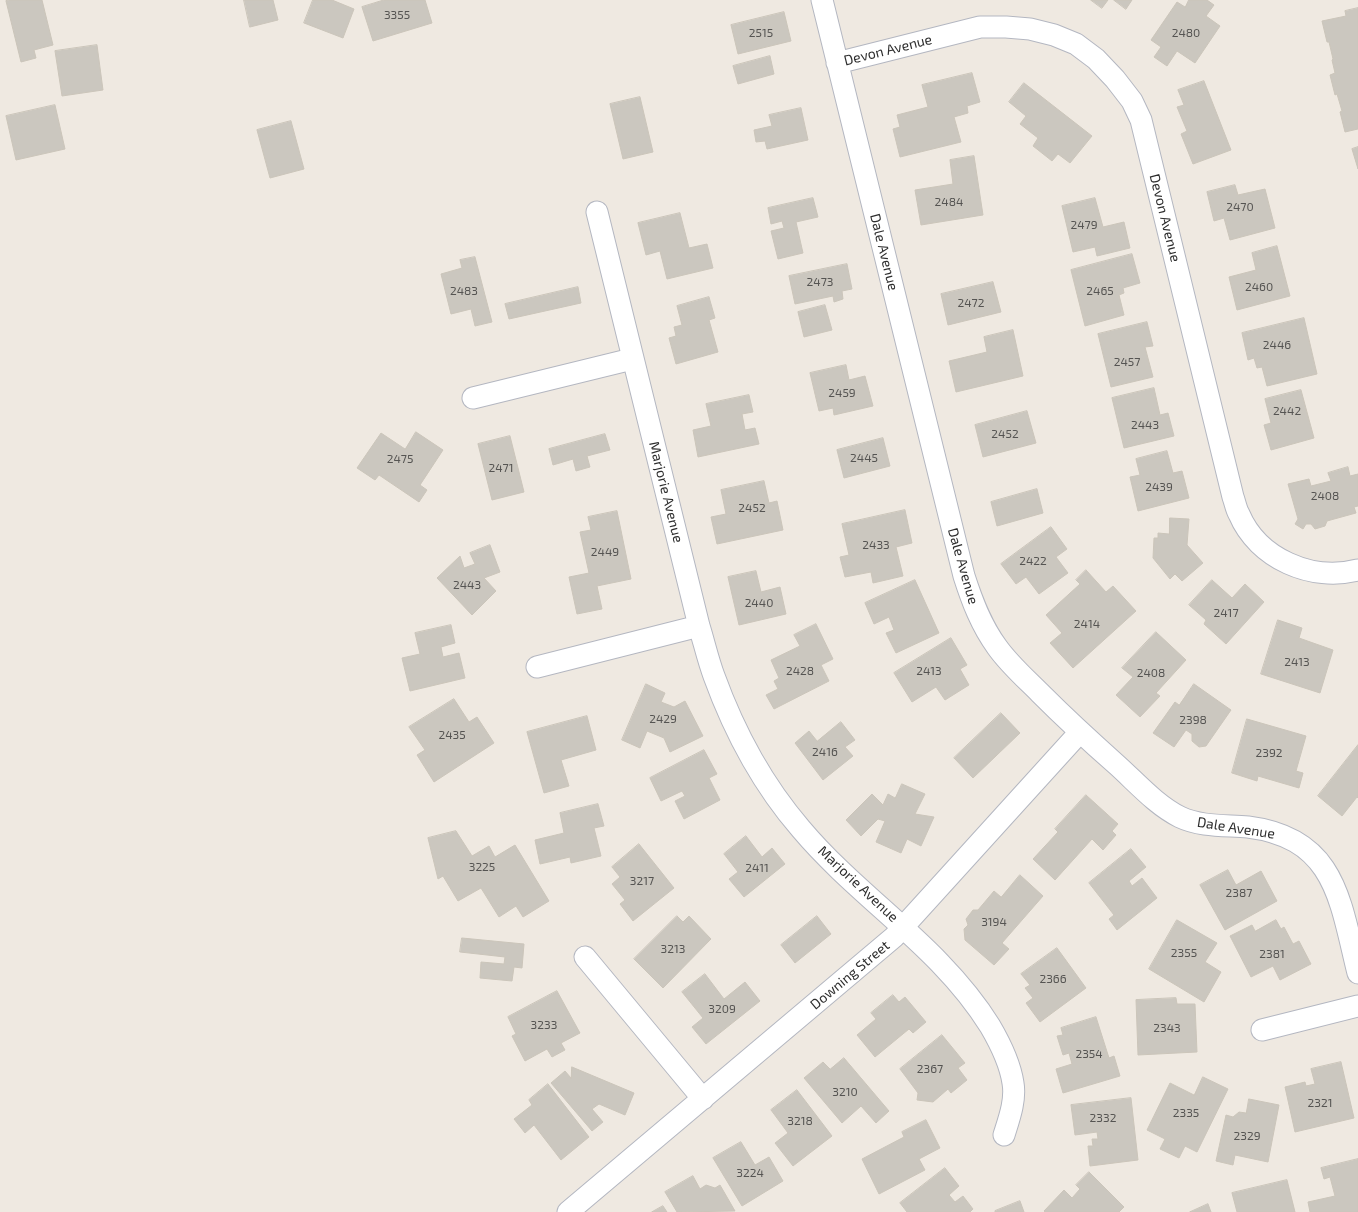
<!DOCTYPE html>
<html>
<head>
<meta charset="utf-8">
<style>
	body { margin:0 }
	canvas { display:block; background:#efe9e1 }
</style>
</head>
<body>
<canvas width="1358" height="1212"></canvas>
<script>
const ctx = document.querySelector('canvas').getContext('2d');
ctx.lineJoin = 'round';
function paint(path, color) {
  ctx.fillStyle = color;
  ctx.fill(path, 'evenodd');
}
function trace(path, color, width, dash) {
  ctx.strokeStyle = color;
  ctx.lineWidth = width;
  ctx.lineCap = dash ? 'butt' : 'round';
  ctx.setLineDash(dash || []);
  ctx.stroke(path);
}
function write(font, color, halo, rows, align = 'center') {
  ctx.font = font + ' "Exo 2",sans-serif';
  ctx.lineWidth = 4;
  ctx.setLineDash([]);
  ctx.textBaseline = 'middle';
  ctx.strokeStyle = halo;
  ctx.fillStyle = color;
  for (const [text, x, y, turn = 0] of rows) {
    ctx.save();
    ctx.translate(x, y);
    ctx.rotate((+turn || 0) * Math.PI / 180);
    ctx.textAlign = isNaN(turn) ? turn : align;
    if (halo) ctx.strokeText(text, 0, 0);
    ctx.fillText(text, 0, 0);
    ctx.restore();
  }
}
const building = new Path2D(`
	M9,0H42L53,45L34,50L36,58L21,62L6,1Z
	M244,0H273L278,20L250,27Z
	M313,0H332L354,9L343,38L304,23Z
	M384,0H425L432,23L373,41L362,7Z
	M1091,0H1108L1102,8Z
	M1114,0H1132L1126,9Z
	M1189,0H1207L1214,5L1206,16L1220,26L1195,63L1177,51L1167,66L1154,57L1161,47L1151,40L1177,2L1185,7Z
	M1358,8V129L1345,132L1340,112L1342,111L1337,94L1335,95L1330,75L1335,73L1332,60L1333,59L1329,42H1327L1322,21L1346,16L1345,11Z
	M784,12L791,41L738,54L731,25Z
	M97,45L103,90L62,96L55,51Z
	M770,56L774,74L738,84L733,66Z
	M972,73L980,102L967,106L968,113L954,117L961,142L900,157L893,129L900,127L897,115L928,107L922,85Z
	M1204,81L1231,150L1193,164L1181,134L1187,131L1177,107L1184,105L1178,90Z
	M1024,83L1092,136L1070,163L1058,154L1052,161L1033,146L1038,138L1020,124L1026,116L1009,102Z
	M640,97L653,152L623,159L610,104Z
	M55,105L65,149L16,160L6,116Z
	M801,108L808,140L767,149L765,141L756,142L754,130L772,126L769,115Z
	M291,121L304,169L270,178L257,130Z
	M1358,147V169L1352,149Z
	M974,156L983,215L921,225L915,190L953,184L950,160Z
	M1235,185L1238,195L1265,189L1275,228L1230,240L1224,218L1214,221L1207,192Z
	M813,198L818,217L796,222L803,253L778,259L771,231L784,228L782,221L771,224L768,208Z
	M1095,198L1103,227L1124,222L1130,248L1097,256L1095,247L1073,252L1062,206Z
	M680,213L689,248L707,244L713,268L667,279L660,251L646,255L638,223Z
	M1277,246L1290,296L1237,310L1229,277L1256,270L1252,253Z
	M1132,254L1140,283L1123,288L1124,293L1119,295L1124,315L1085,326L1071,270Z
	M475,257L492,322L475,326L471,309L451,314L441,274L462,268L460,260Z
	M847,264L852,289L842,291L843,299L834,302L833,296L795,304L789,276Z
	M993,282L1001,312L948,325L941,294Z
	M578,287L581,303L509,319L505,304Z
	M709,297L715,318L709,320L718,352L676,364L669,338L676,336L674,327L682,325L677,306Z
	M825,305L832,330L804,337L798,312Z
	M1304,318L1317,374L1267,386L1262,367L1257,368L1254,358L1248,360L1242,333Z
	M1147,322L1153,346L1145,347L1153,377L1111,387L1098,334Z
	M1013,330L1023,376L956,392L949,361L987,352L984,337Z
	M846,365L849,380L865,376L873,406L834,415L833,408L819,411L810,373Z
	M1154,388L1160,415L1168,413L1174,436L1124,448L1112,398Z
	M1301,390L1314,438L1271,450L1264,425L1271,423L1265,399Z
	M749,395L753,412L742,414L745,430L755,428L759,444L698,457L693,430L711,426L706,404Z
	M1027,411L1036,443L983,457L975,425Z
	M416,432L443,450L420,485L427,490L419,502L379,475L375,480L357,468L381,433L405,449Z
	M605,434L610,450L587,456L590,467L576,471L573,459L553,465L549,449Z
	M510,436L524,492L492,500L478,444Z
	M883,438L890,466L844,478L837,450Z
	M1167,451L1173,473L1182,471L1189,498L1138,511L1130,477L1140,475L1136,459Z
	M1348,467L1350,476L1358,474V506L1354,507L1356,513L1327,521L1325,526L1315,529L1311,524H1306L1303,529L1295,524L1298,519L1288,484L1309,479L1311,486L1331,481L1328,473Z
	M764,481L769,503L777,501L783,530L717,544L711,517L726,514L721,490Z
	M1037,489L1043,513L997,526L991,502Z
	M905,510L912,543L896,547L903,576L873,583L871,572L845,577L840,557L849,555L842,524Z
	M617,511L631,579L597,586L602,609L577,614L569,577L589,573L580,532L591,530L588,517Z
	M1170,518L1189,519L1187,545L1203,563L1182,581L1175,574L1170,579L1153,558L1154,538H1158V533L1169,534Z
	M1051,527L1067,549L1056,557L1068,573L1039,594L1026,577L1016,584L1001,564Z
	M490,545L500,572L484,578L496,591L472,615L437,578L460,556L464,568L475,564L470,553Z
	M1086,570L1106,592L1113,586L1136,611L1073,668L1050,643L1062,633L1046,615L1080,584L1076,580Z
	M756,571L761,592L780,587L786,614L739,625L728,577Z
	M915,580L939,633L896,653L886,633L894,630L889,617L874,624L865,603Z
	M1212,580L1232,598L1245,584L1264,602L1226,644L1204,624L1206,620L1189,605Z
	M1278,620L1302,628L1299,638L1333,650L1320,693L1261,674Z
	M816,624L833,659L821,665L829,681L774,709L766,695L778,689L774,681L779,678L771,660L800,646L794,635Z
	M451,625L455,643L441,647L443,657L459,653L465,678L410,691L402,658L420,654L415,633Z
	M1156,632L1186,660L1156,693L1160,696L1140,717L1116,695L1133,677L1122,668Z
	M951,638L967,665L960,669L969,685L945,700L936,687L912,702L894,673Z
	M646,684L665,693L661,702L674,707L685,701L703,736L670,752L664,738L647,731L640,748L622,740Z
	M1194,684L1231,710L1206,746L1199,747L1192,741V734L1186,730L1174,747L1153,733L1175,702L1179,705Z
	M454,699L469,722L477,717L494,743L434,782L417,755L425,750L409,727Z
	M1001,713L1020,733L973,778L954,758Z
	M587,716L596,750L561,760L569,786L544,793L527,732Z
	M1247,719L1306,736L1296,771L1303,773L1299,788L1258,776L1257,781L1232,773Z
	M841,722L855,740L845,747L853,756L823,780L795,743L809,731L817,741Z
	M1358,745V798L1357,797L1342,816L1318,796Z
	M704,750L717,774L709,778L720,800L684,819L675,801L685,796L682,791L661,801L650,778Z
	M902,784L925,794L915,814L934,817L921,846L907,839L901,853L876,842L885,821L878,819L861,836L846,820L872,794L883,805L888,794L895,798Z
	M1086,795L1118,824L1112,831L1116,835L1103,850L1092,839L1055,880L1033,859L1058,832L1055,829Z
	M598,804L604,826L594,828L601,856L571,863L570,857L540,864L535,840L564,833L560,813Z
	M456,831L472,856L489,846L495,857L515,845L549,901L523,917L516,906L499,917L481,888L458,901L443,876L438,879L428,838Z
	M746,836L762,857L772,848L785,864L744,897L729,879L738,872L724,854Z
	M639,844L674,888L633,921L620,904L625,900L612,884L620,877L612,867Z
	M1131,849L1146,867L1129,881L1132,886L1142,878L1157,898L1117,930L1109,919L1114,915L1089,883Z
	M1228,870L1236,885L1261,871L1277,901L1225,930L1200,885Z
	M1020,875L1043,896L1002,943L1009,949L994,965L965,940L964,929L968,925L966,919L973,910H978L994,891L1001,897Z
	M677,916L683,922L689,916L711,939L663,988L634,959Z
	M817,916L831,934L795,963L781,945Z
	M1177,920L1217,943L1205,962L1221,972L1204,1002L1149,969Z
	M1276,920L1281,929L1284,927L1293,944L1299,941L1311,964L1280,980L1273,966L1251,977L1230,936L1252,925L1255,931Z
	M462,938L524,944L522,968L514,967L512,981L480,978L481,962L504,964L505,957L460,952Z
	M1057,948L1086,988L1040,1022L1026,1003L1033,998L1025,988L1030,985L1021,974Z
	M705,974L724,999L745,982L760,1001L706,1044L692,1027L703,1018L682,992Z
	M557,991L580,1033L561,1043L565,1050L552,1057L547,1049L525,1061L512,1036L516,1034L508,1017Z
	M893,995L899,1002L905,997L926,1022L913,1033L909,1029L875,1057L857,1035L876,1019L871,1013Z
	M1176,998L1177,1004H1195L1197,1052L1138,1055L1136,1000Z
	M1096,1017L1109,1058L1114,1056L1120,1076L1063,1093L1056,1069L1072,1064L1069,1053L1063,1055L1057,1036L1063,1035L1061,1028Z
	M942,1035L965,1063L958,1068L967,1080L951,1093L948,1089L933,1102L917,1100L918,1093L900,1069Z
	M844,1058L889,1111L876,1123L861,1106L842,1123L804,1078L823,1062L830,1069Z
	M1341,1062L1354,1118L1295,1132L1285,1087L1305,1082L1306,1086L1315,1084L1311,1069Z
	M572,1067L634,1093L625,1115L599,1104L592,1109L603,1122L592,1131L551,1083L565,1071L571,1078Z
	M1203,1077L1228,1089L1197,1152L1185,1146L1179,1158L1160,1149L1165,1139L1147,1130L1170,1083L1194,1095Z
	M548,1084L589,1137L561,1160L534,1125L525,1133L514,1119L532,1105L529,1100Z
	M797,1090L832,1136L793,1166L775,1143L788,1133L771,1110Z
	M1131,1098L1138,1160L1090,1166L1088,1146H1093L1092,1139H1098L1097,1132L1075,1135L1071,1105Z
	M1249,1099L1279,1105L1268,1162L1235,1155L1233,1165L1216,1161L1226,1115L1233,1117L1239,1112L1246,1113Z
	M926,1120L940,1148L919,1159L925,1170L879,1194L862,1159L904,1137L902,1132Z
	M741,1142L755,1165L769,1157L783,1181L742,1206L713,1158Z
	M1358,1159V1212H1310L1308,1202L1335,1196L1330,1177L1324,1179L1321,1168Z
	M945,1168L959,1186L949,1195L955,1202L963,1196L973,1209L970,1212H907L900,1203Z
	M1089,1172L1124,1207L1119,1212H1045L1044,1211L1064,1190L1072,1198L1080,1189L1076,1185Z
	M693,1176L700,1189L706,1185L715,1188L720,1185L735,1211L677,1212L665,1192Z
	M1287,1180L1295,1212H1237L1232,1193Z
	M1020,1201L1024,1212H995V1211Z
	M1208,1204L1211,1212H1190Z
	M663,1206L667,1212H652Z`);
paint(building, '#cbc7bf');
trace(building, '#cbc5ba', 1);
const minor = new Path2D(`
	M822,0L964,576C972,601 981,625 997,647C1009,664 1025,678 1040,693C1065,718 1091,742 1117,765C1137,783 1156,805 1180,817C1201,827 1226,825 1248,827C1336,838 1340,901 1358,973
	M837,63L980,27H1006L1030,29L1054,35L1076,44L1096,59L1115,79L1132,101L1141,120L1233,497C1235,502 1236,509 1239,514C1258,559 1312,582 1358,570
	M597,212L699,626C704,642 708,660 714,676C734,731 763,785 801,829C860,899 941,947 990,1026C1000,1043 1010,1063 1013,1083C1016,1100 1009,1119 1004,1135
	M473,398L632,359
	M537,667L699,626
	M585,957L703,1099
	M1262,1030L1358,1006
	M568,1212L894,937L1080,732`);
trace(minor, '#b4b7c1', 23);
trace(minor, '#fff', 21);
write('12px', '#555452', null, [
	["3355",397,15],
	["2515",761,33],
	["2480",1186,33],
	["2484",949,202],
	["2470",1240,207],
	["2479",1084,225],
	["2473",820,282],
	["2460",1259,287],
	["2483",464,291],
	["2465",1100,291],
	["2472",971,303],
	["2446",1277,345],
	["2457",1127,362],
	["2459",842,393],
	["2442",1287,411],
	["2443",1145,425],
	["2452",1005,434],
	["2445",864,458],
	["2475",400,459],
	["2471",501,468],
	["2439",1159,487],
	["2408",1325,496],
	["2452",752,508],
	["2433",876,545],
	["2449",605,552],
	["2422",1033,561],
	["2443",467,585],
	["2440",759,603],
	["2417",1226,613],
	["2414",1087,624],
	["2413",1297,662],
	["2428",800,671],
	["2413",929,671],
	["2408",1151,673],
	["2429",663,719],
	["2398",1193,720],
	["2435",452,735],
	["2416",825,752],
	["2392",1269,753],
	["3225",482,867],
	["2411",757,868],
	["3217",642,881],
	["2387",1239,893],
	["3194",994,922],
	["3213",673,949],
	["2355",1184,953],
	["2381",1272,954],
	["2366",1053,979],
	["3209",722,1009],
	["3233",544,1025],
	["2343",1167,1028],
	["2354",1089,1054],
	["2367",930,1069],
	["3210",845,1092],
	["2321",1320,1103],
	["2335",1186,1113],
	["2332",1103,1118],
	["3218",800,1121],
	["2329",1247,1136],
	["3224",750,1173]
]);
write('14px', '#2e2e2e', '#fff', [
	["Devon Avenue",888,50,-14],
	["Devon Avenue",1165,218,76],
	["Dale Avenue",884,252,76],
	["Marjorie Avenue",666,492,76],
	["Dale Avenue",963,566,74],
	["Dale Avenue",1236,828,9],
	["Marjorie Avenue",858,884,43],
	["Downing Street",850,975,-40]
]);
</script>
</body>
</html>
